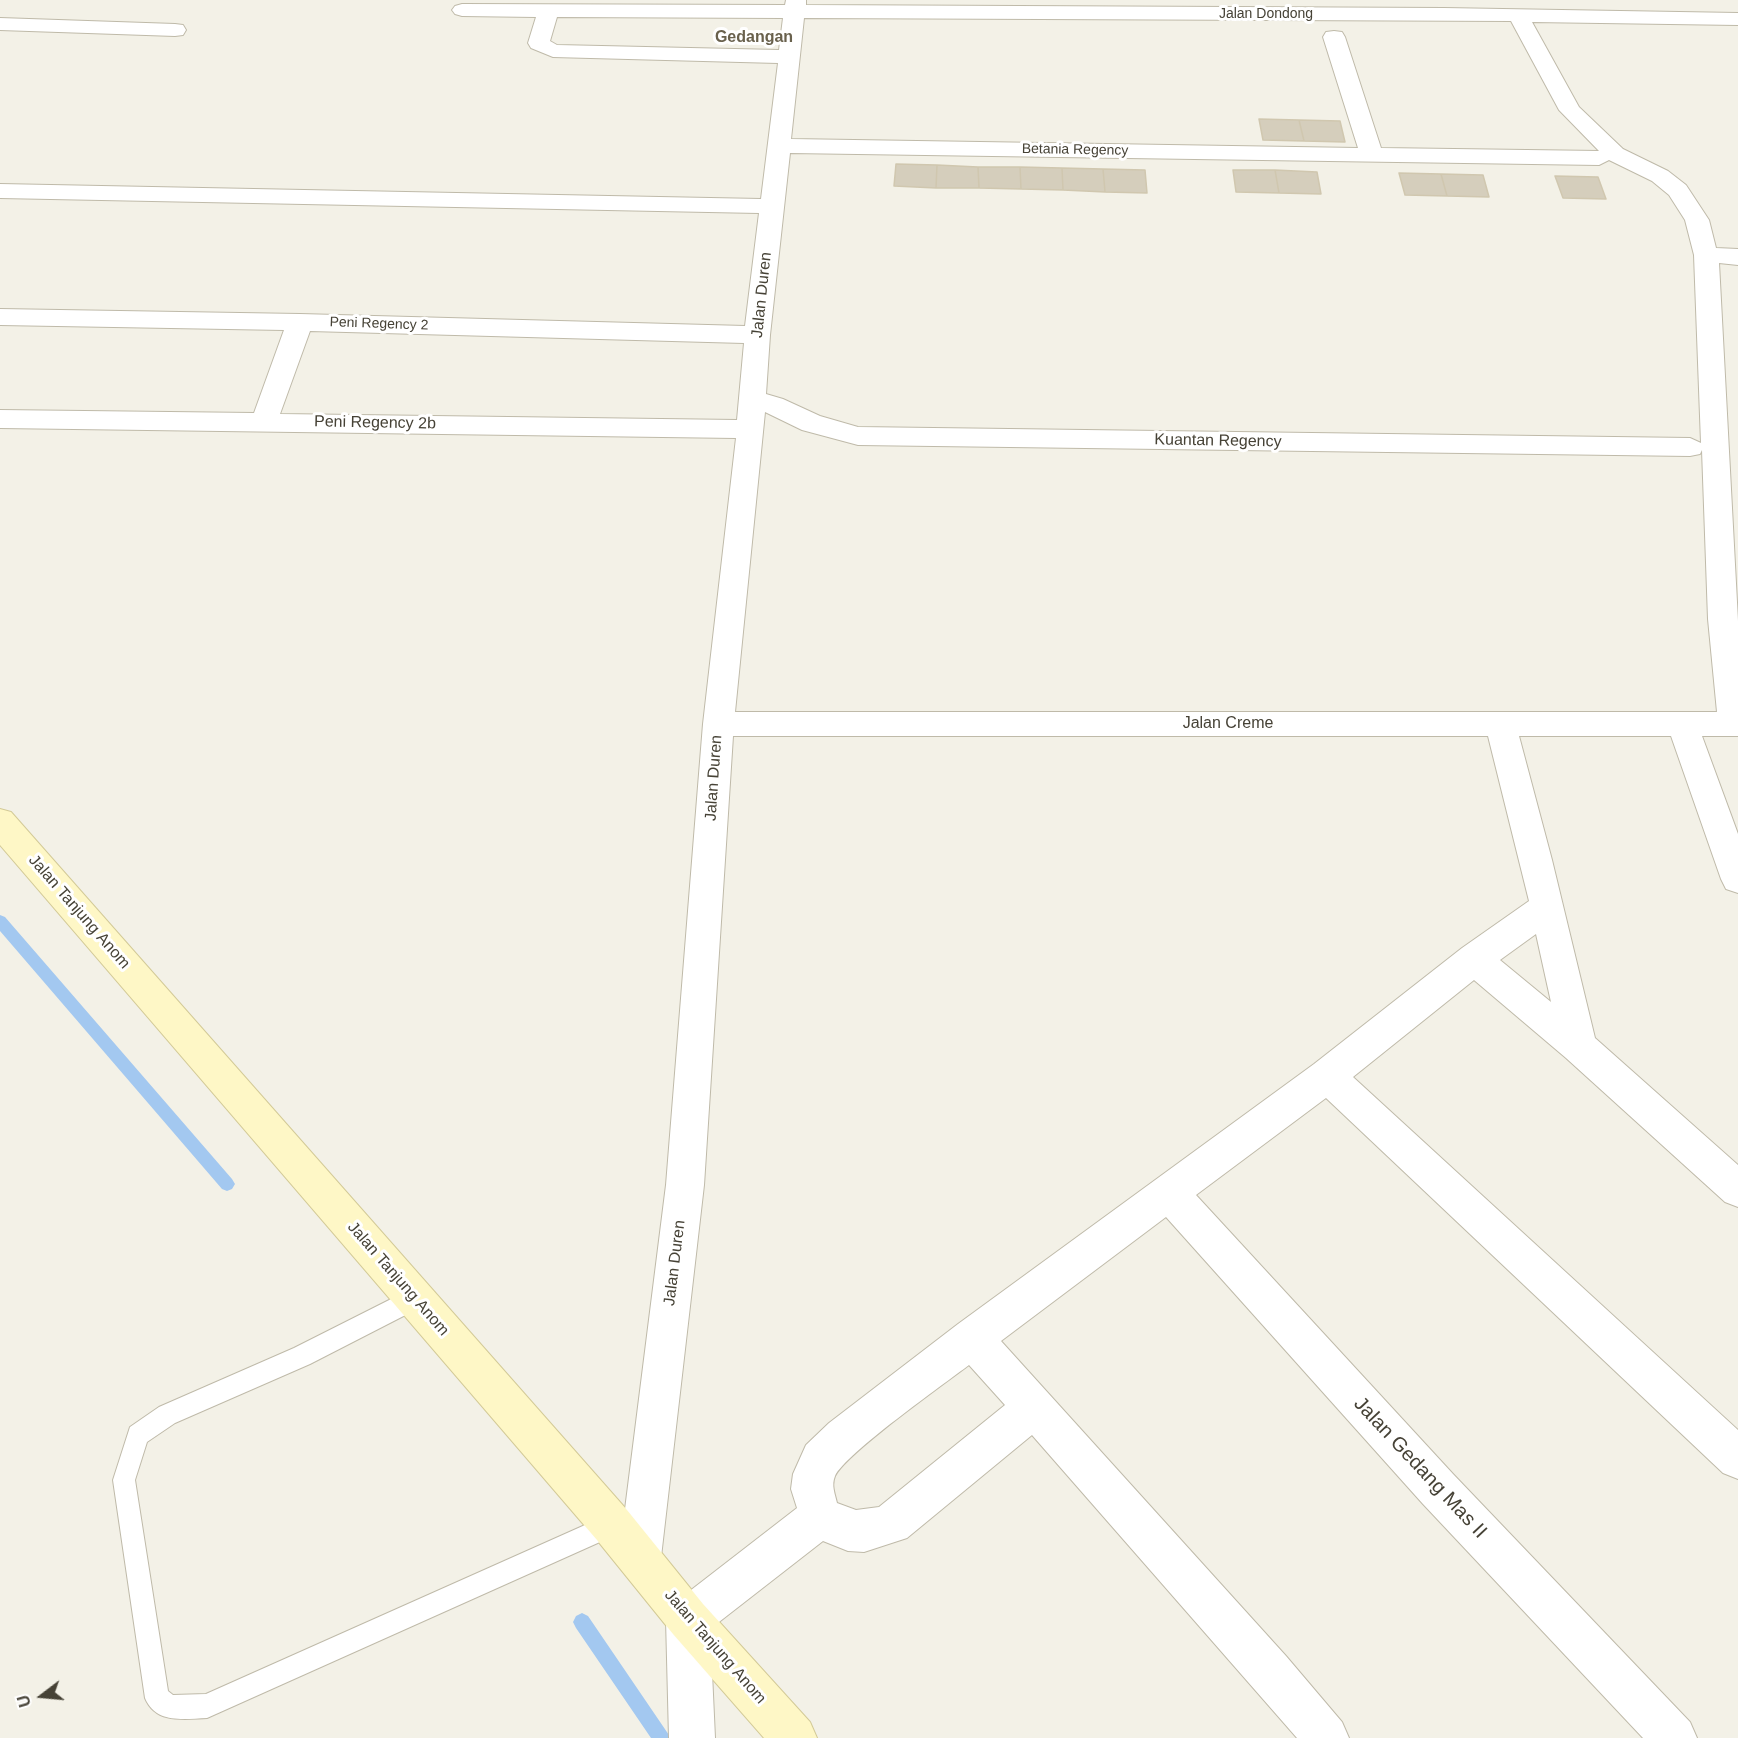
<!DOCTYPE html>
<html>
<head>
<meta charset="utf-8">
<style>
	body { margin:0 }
	#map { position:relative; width:1738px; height:1738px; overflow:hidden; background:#f3f1e7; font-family:Helvetica,sans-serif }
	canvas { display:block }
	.north { position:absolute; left:12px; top:1666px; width:60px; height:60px; -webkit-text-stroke:4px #fff; paint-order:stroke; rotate:254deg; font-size:16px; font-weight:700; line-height:24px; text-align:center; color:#464236 }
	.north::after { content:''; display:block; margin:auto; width:21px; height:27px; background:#464236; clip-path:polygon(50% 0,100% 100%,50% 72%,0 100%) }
</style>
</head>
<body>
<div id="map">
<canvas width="1738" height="1738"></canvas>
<div class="north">U</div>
</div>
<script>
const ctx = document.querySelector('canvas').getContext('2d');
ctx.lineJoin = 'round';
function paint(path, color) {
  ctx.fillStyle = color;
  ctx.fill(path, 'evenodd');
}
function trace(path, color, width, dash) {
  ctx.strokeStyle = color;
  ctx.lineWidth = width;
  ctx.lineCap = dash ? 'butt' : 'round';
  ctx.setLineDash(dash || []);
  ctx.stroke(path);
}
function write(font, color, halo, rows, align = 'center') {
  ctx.font = font + ' Helvetica,sans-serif';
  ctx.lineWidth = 6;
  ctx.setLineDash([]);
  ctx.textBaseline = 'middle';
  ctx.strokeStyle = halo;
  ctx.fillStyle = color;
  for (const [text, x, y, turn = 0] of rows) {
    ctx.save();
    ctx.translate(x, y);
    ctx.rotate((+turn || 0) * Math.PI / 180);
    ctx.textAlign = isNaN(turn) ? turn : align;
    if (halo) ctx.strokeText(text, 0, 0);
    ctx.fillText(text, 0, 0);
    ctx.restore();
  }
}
paint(new Path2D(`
	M0,915L5,917L232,1179L235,1184L232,1189L227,1191L222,1189L0,931Z
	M582,1613L588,1616L671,1738H651L576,1628L573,1622L576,1616Z`), '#a3c8f0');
const building = new Path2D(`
	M1259,119L1299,120L1304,141L1263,140Z
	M1299,120L1340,121L1345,142L1304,141Z
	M896,164L937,165L936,188L894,186Z
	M937,165L978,167L979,188H936Z
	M978,167H1020L1021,189L979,188Z
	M1020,167L1062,168L1063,190L1021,189Z
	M1062,168L1103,169L1105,192L1063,190Z
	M1103,169L1145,170L1147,193L1105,192Z
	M1233,170H1275L1279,193L1236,192Z
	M1275,170L1317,172L1321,194L1279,193Z
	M1399,173L1441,174L1447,196L1405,195Z
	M1441,174L1483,175L1489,197L1447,196Z
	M1555,176L1598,177L1606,199L1563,198Z`);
paint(building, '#d5cebc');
trace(building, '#d0c7af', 1.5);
const service = new Path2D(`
	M415,1287L423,1290L426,1298L423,1306L310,1364L175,1423L147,1442L135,1480L168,1691L173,1695L206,1694L612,1513L620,1517L624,1525L620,1533L207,1718C183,1719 156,1724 145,1698L113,1480L130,1427L159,1407L294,1348Z`);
const minor = new Path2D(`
	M786,0H806V5L1444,8L1738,13V25L1532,22L1579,107L1623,149L1668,171L1686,185L1709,220L1716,248L1738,249V265L1719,263L1738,621V736H1702L1738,834V893L1726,889L1721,879L1671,736H1519L1552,860L1595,1038L1738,1165V1207L1725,1202L1566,1058L1474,980L1353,1077L1738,1430V1479L1723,1473L1326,1098L1196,1195L1453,1474L1690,1722L1697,1738H1643L1423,1504L1166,1217L1001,1341L1286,1656L1342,1722L1349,1738H1297L1032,1435L907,1538L864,1552L848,1551L823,1541L710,1629L715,1738H669L666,1619L673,1604L797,1508L791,1489L793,1474L806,1445L829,1423L958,1324L1314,1064L1462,948L1529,901L1488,736H733L704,1185L661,1557L655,1572L640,1578L625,1572L619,1557L666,1185L703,724L736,438L0,428V410L254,413L284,330L0,325V309L300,314L745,326L759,213L0,198V184L761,199L778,63L553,57L531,48L528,43L536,17L462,16L455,14L452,10L455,6L462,4L785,5ZM557,17L783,18L779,50L557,45L550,41ZM804,18L1511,21L1559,110L1599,151L1381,148L1345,37L1342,32L1334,31L1326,32L1323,37L1358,148L791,139ZM790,153L1599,165L1609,160L1652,181L1669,195L1685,220L1694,255L1701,443L1690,438L858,427L820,416L783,399L766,394L770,335ZM310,331L744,343L737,420L280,414ZM765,412L802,430L858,445L1690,456L1700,454L1702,450L1708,619L1717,712H735ZM1536,934L1551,1002L1500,960ZM969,1365L1005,1405L879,1507L856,1510L837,1503C835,1494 831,1485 835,1476C845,1454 944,1384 969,1365Z
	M0,18L175,24L183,25L186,30L183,35L175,36L0,30Z`);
const secondary = new Path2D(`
	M0,809L11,812L627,1510L703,1604L810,1722L817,1738H764L673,1634L597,1540L0,845Z`);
trace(service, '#bfbaa9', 2);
trace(minor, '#bfbaa9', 2);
trace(secondary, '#d3ca97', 2);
paint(service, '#fff');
paint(minor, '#fff');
paint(secondary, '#fef7c6');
write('14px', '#464236', '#fff', [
	["Jalan Dondong",1266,14],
	["Betania Regency",1075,150,1],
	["Peni Regency 2",379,324,2]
]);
write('bold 16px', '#69614d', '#fff', [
	["Gedangan",754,38]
]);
write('16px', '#464236', '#fff', [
	["Jalan Duren",762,295,-84],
	["Peni Regency 2b",375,423,1],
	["Kuantan Regency",1218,441,1],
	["Jalan Creme",1228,724],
	["Jalan Duren",714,778,-86],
	["Jalan Tanjung Anom",79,912,49],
	["Jalan Duren",675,1263,-83],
	["Jalan Tanjung Anom",398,1279,49],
	["Jalan Tanjung Anom",715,1647,49]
]);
write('20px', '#464236', '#fff', [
	["Jalan Gedang Mas II",1420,1468,47]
]);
</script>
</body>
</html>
